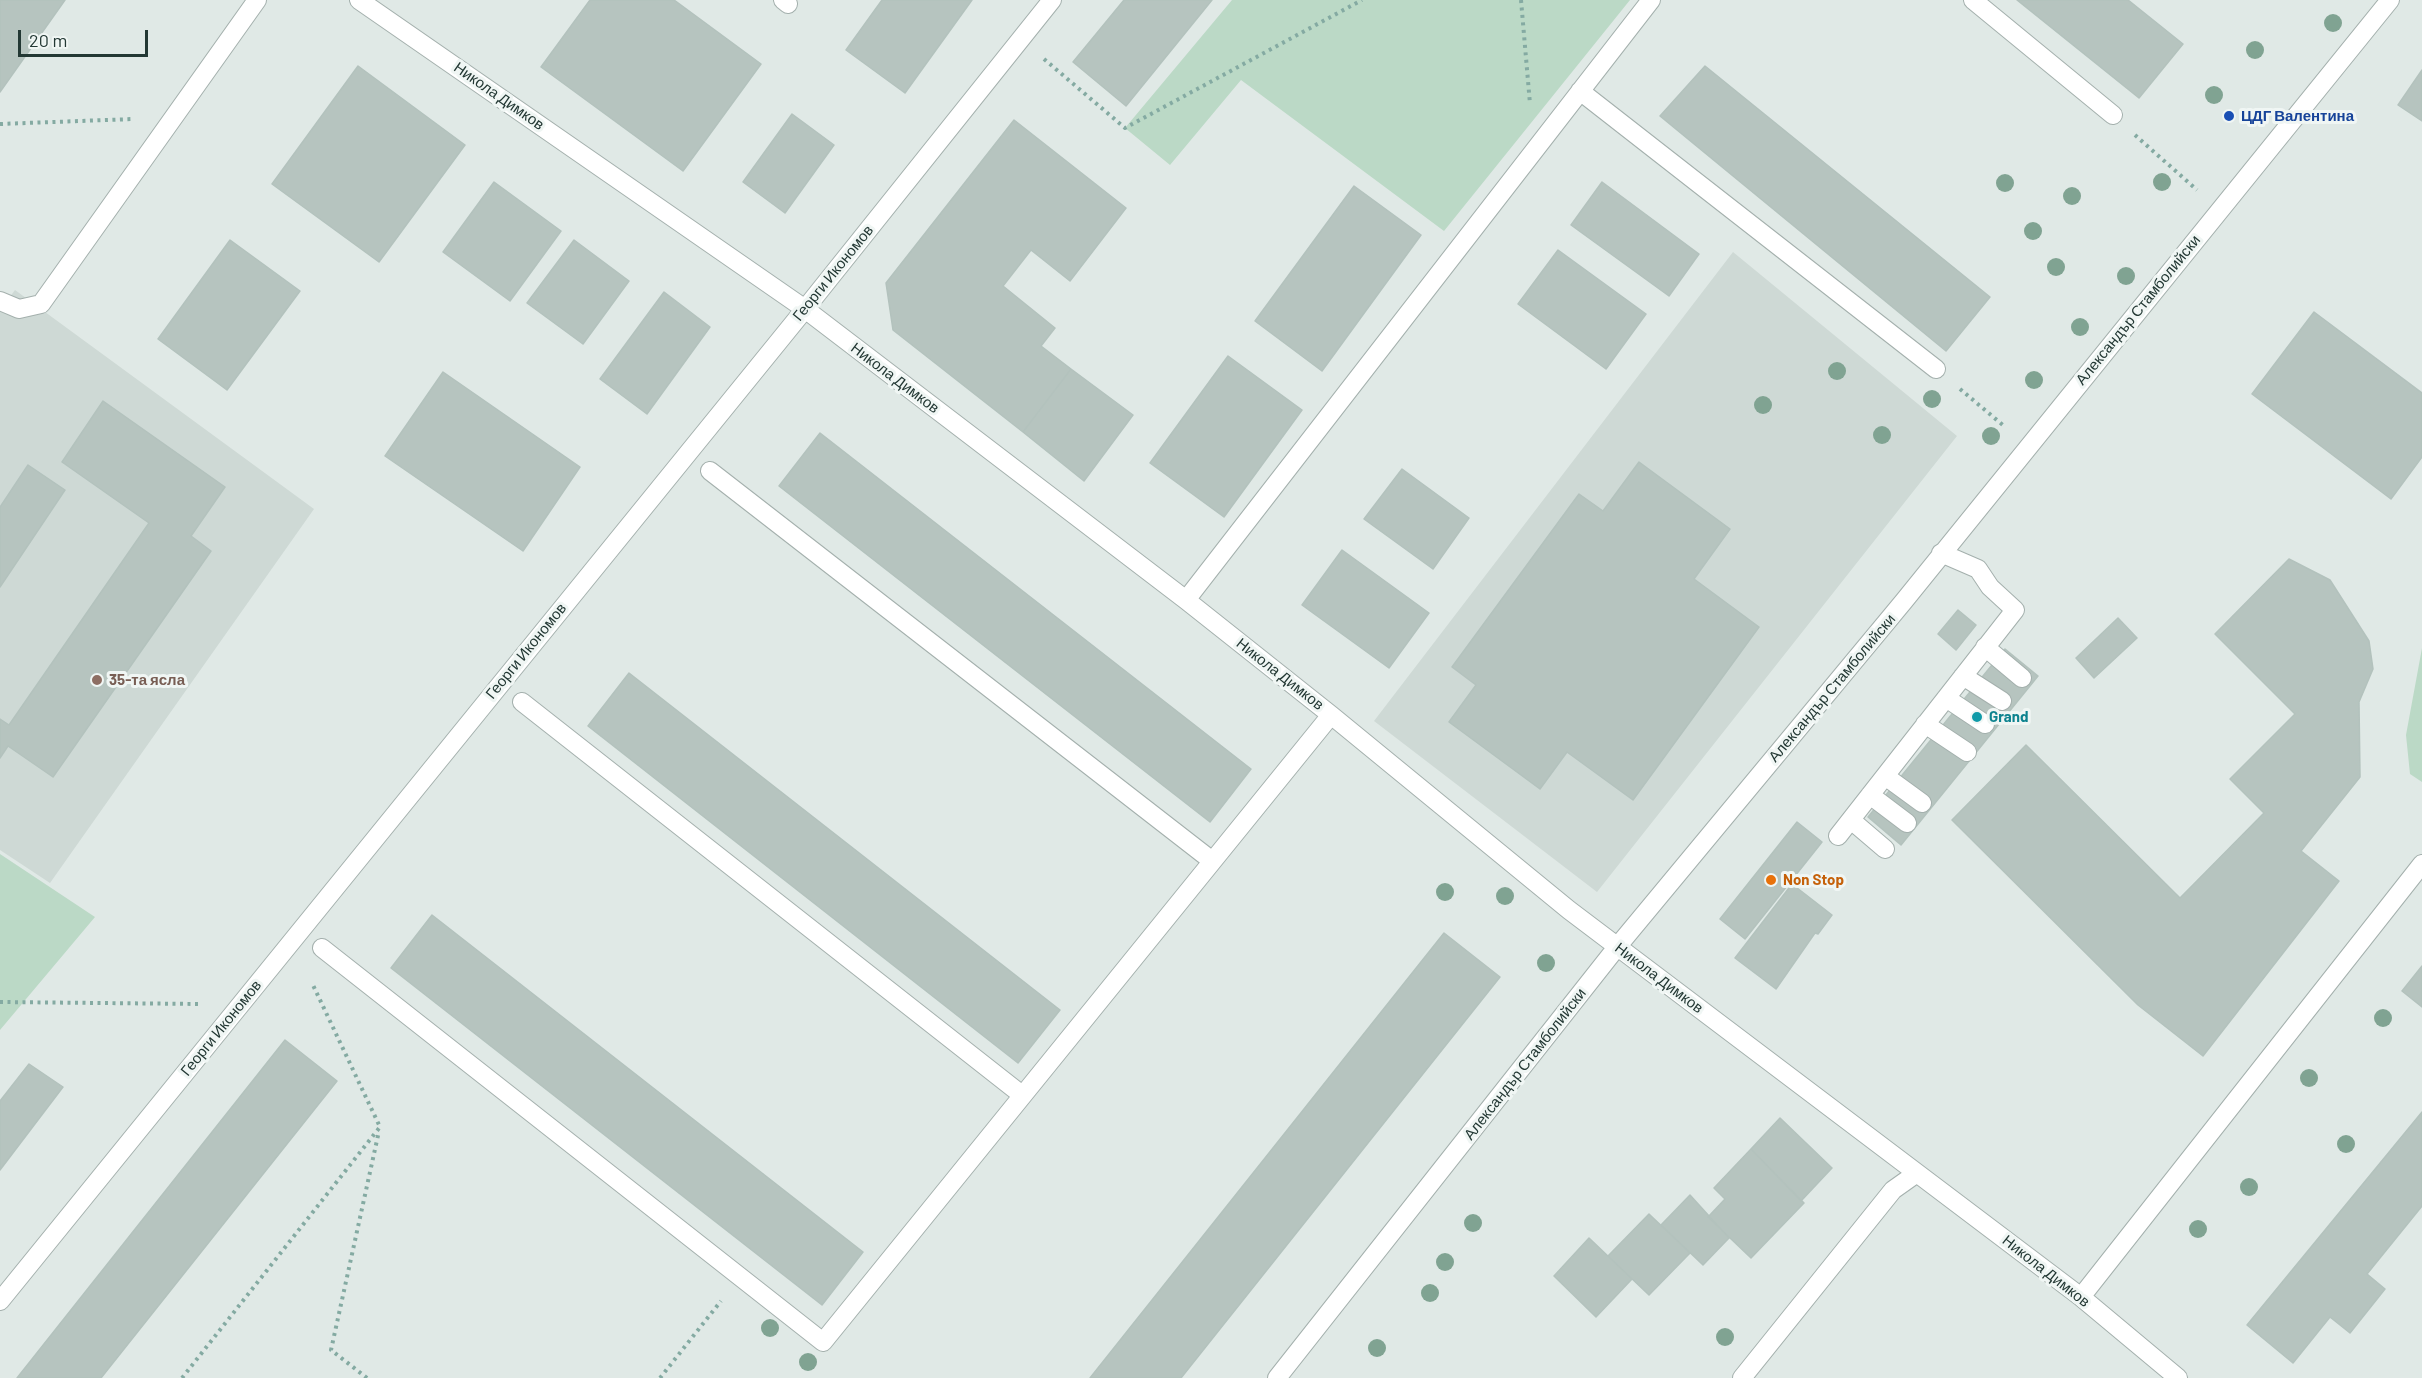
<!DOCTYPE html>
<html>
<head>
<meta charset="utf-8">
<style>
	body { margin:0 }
	#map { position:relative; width:2422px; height:1378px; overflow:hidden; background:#e0e9e6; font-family:Barlow,sans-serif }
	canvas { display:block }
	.scale { position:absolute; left:18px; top:30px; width:130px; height:27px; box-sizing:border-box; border:3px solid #233834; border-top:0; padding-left:8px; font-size:18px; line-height:21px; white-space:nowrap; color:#233834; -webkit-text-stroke:4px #f0f6f4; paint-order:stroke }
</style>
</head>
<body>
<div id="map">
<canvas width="2422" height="1378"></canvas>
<div class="scale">20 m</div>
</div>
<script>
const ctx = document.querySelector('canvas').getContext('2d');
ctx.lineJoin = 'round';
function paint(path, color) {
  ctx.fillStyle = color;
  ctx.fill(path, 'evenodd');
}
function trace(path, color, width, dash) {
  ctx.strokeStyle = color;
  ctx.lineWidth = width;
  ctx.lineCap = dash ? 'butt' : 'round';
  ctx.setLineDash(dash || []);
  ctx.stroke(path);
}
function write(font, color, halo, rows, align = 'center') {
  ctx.font = font + ' Barlow,sans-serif';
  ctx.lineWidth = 6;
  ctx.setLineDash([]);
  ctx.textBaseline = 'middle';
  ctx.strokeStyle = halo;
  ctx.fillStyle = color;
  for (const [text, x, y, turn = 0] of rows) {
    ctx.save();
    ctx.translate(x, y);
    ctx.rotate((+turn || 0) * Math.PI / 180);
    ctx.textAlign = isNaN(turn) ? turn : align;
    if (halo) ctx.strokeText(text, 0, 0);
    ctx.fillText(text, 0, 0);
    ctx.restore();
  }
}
paint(new Path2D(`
	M1733,252L1957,436L1597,892L1374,721Z
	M15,290L314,509L50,883L0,850V310Z`), '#ced9d5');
paint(new Path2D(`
	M1232,0H1630L1444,231L1241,80L1170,165L1125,128Z
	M2422,648V782L2410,774L2406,735Z
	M0,854L95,917L0,1030Z`), '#bbd9c6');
const building = new Path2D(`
	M0,0H65L0,92Z
	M590,0H674L761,64L683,171L541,67Z
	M882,0H972L905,93L846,50Z
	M1124,0H1212L1126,106L1073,62Z
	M2017,0H2128L2183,44L2139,98Z
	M358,66L465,145L379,262L272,184Z
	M1705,66L1990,297L1946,351L1660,116Z
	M2422,70V121L2398,105Z
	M792,114L834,145L785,213L743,182Z
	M1014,120L1126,208L1070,281L1031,250L1003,286L1055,328L1041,346L1071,369L1023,432L893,330L886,283Z
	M494,182L561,231L510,301L443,252Z
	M1602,182L1699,254L1669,296L1571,225Z
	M1354,186L1421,235L1322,371L1255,321Z
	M230,240L300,291L227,390L158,339Z
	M574,240L629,281L583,344L527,303Z
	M1558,250L1646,314L1606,369L1518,304Z
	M664,292L710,327L647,414L600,379Z
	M2314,312L2422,393V457L2391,499L2252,394Z
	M1228,356L1302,410L1224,517L1150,463Z
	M1071,369L1133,415L1084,481L1023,432Z
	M443,372L580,467L523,551L385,456Z
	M103,401L225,487L191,536L211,551L53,777L8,746L0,758V719L9,725L149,523L62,462Z
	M820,433L1251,769L1210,822L779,486Z
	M1639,462L1730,529L1694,579L1759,627L1633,800L1567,752L1540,789L1449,722L1476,685L1452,667L1579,494L1603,511Z
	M28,465L65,490L0,587V507Z
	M1402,469L1469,518L1433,569L1364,519Z
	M1342,550L1429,613L1389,668L1302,605Z
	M2289,559L2330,580L2369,641L2373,669L2359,702L2360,777L2301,851L2339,881L2203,1056L2138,1005L1952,820L2026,745L2180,898L2264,813L2230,779L2295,714L2215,634Z
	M1958,610L1976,625L1956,650L1938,634Z
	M2118,618L2137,638L2094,678L2076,658Z
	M2005,649L2038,676L1901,845L1868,817Z
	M629,673L1060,1010L1018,1063L588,726Z
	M1797,822L1822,842L1745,939L1720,919Z
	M1792,884L1832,915L1818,934L1815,933L1776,989L1735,958Z
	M432,915L863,1252L822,1305L391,968Z
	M1444,933L1500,977L1181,1378H1090Z
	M2422,966V1007L2402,991Z
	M285,1040L337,1081L101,1378H17Z
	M29,1064L63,1087L0,1170V1101Z
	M2422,1112V1206L2367,1274L2385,1289L2350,1333L2330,1317L2293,1363L2247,1325Z
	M1780,1118L1832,1168L1801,1201L1751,1149Z
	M1751,1149L1804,1203L1751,1258L1708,1217L1725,1199L1714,1188Z
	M1690,1195L1729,1238L1703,1265L1661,1225Z
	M1649,1214L1690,1253L1649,1295L1608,1256Z
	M1589,1238L1632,1279L1596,1317L1554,1276Z`);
paint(building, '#b6c4bf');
trace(building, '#b3c2bd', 1.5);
const minor = new Path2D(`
	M359,0L805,309L1186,600L1331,715L1569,910L2081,1297L2178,1378
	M783,0L788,4
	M1973,0L2113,115
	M1580,91L1936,369
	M0,301L19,309L41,304L257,0
	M710,471L1211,860
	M1186,600L1651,0
	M1985,647L2022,678
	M1963,676L2002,701
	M1946,698L1985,724
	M522,702L1022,1095
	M1925,724L1967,752
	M1885,776L1922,803
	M1870,795L1907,823
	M1851,820L1885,849
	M1838,836L2015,610L1990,587L1978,569L1941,553
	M322,948L823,1342L1331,715
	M2081,1297L2422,864
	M0,1301L805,309L1052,0
	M1277,1378L1617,947L1904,601L2390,0
	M1742,1378L1893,1190L1917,1173`);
trace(minor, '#a4b0ad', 20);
trace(new Path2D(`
	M1521,0L1530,104
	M1044,59L1125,128L1362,0
	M0,124L133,119
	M2135,135L2197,190
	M1960,389L2004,426
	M0,1002L200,1004
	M182,1378L380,1127L312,983
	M367,1378L331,1350L379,1131
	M660,1378L721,1301`), '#84aaa2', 4, [3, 4.5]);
trace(minor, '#fff', 18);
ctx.fillStyle = '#80a392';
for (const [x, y] of [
	[2333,23],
	[2255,50],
	[2214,95],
	[2162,182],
	[2005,183],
	[2072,196],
	[2033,231],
	[2056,267],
	[2126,276],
	[2080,327],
	[1837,371],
	[2034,380],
	[1932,399],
	[1763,405],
	[1882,435],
	[1991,436],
	[1445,892],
	[1505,896],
	[1546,963],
	[2383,1018],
	[2309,1078],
	[2346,1144],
	[2249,1187],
	[1473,1223],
	[2198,1229],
	[1445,1262],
	[1430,1293],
	[770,1328],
	[1725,1337],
	[1377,1348],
	[808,1362]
]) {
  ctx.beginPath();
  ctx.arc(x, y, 9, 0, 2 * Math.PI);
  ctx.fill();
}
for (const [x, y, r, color] of [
	[2229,116,6,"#1a4fb4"],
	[97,680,6,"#8d6e63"],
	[1977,717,6,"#0f9aa8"],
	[1771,880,6,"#e8710a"]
]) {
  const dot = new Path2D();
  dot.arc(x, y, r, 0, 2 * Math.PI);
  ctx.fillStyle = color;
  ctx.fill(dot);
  trace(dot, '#f0f6f4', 2);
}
write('15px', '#233834', '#f0f6f4', [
	["Никола Димков",499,96,35],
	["Георги Икономов",833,273,-51],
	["Александър Стамболийски",2138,310,-51],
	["Никола Димков",895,378,37],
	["Георги Икономов",526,651,-51],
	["Никола Димков",1280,674,38],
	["Александър Стамболийски",1832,688,-50],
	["Никола Димков",1659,978,37],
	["Георги Икономов",221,1028,-51],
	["Александър Стамболийски",1525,1064,-52],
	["Никола Димков",2046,1271,38]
]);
write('bold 15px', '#164399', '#f0f6f4', [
	["ЦДГ Валентина",2241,116]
], 'left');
write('bold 15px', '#785e54', '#f0f6f4', [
	["35-та ясла",109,680]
], 'left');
write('bold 15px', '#0d838f', '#f0f6f4', [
	["Grand",1989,717]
], 'left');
write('bold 15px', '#c56008', '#f0f6f4', [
	["Non Stop",1783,880]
], 'left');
</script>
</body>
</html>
